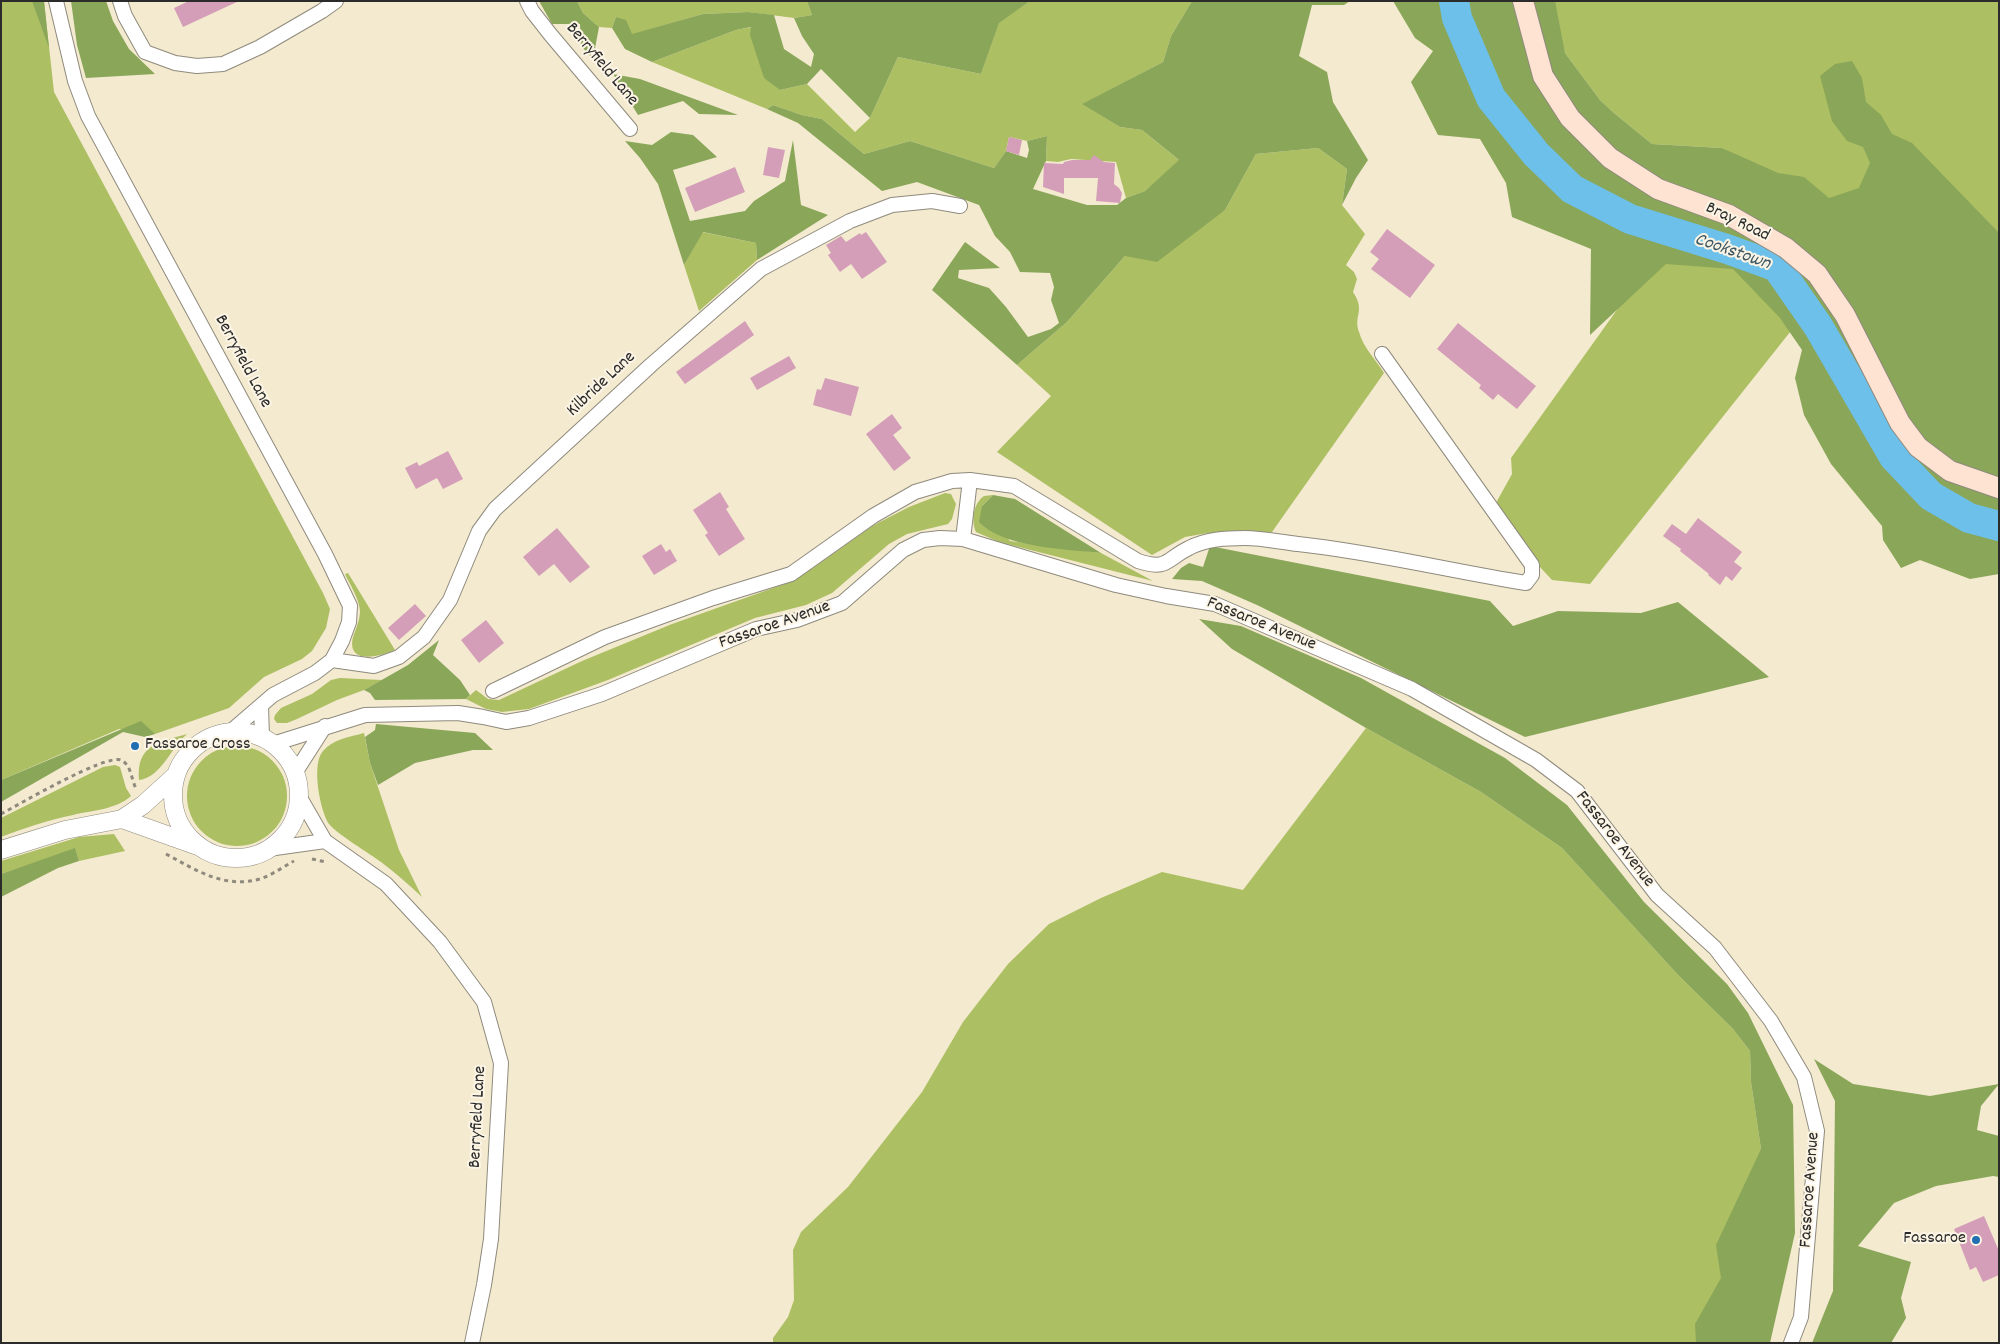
<!DOCTYPE html>
<html>
<head>
<meta charset="utf-8">
<style>
	body { margin:0 }
	#map { position:relative; width:2000px; height:1344px; overflow:hidden; background:#f3eacf; font-family:Dekko,sans-serif }
	canvas { display:block }
	.frame { position:absolute; inset:0; border:2px solid #2b2b2b; pointer-events:none }
</style>
</head>
<body>
<div id="map">
<canvas width="2000" height="1344"></canvas>
<div class="frame"></div>
</div>
<script>
const ctx = document.querySelector('canvas').getContext('2d');
ctx.lineJoin = 'round';
function paint(path, color) {
  ctx.fillStyle = color;
  ctx.fill(path, 'evenodd');
}
function trace(path, color, width, dash) {
  ctx.strokeStyle = color;
  ctx.lineWidth = width;
  ctx.lineCap = dash ? 'butt' : 'round';
  ctx.setLineDash(dash || []);
  ctx.stroke(path);
}
function write(font, color, halo, rows, align = 'center') {
  ctx.font = font + ' Dekko,sans-serif';
  ctx.lineWidth = 4;
  ctx.setLineDash([]);
  ctx.textBaseline = 'middle';
  ctx.strokeStyle = halo;
  ctx.fillStyle = color;
  for (const [text, x, y, turn = 0] of rows) {
    ctx.save();
    ctx.translate(x, y);
    ctx.rotate((+turn || 0) * Math.PI / 180);
    ctx.textAlign = isNaN(turn) ? turn : align;
    if (halo) ctx.strokeText(text, 0, 0);
    ctx.fillText(text, 0, 0);
    ctx.restore();
  }
}
paint(new Path2D(`
	M1,1H44L54,92L323,593L330,609L326,628L312,651L302,659L264,677L229,708L155,734L119,729L1,780Z
	M577,1H807L812,15L794,18L748,12L703,14L631,35L616,17L612,28L599,27L583,13Z
	M1030,1H1192L1171,36L1163,62L1083,104L1120,127L1142,130L1180,161L1145,191L1126,198L1116,162L1071,159L1058,162L1046,161L1047,136L1027,141L1009,137L1006,151L994,168L910,141L864,154L822,119L802,115L773,105L767,109L652,62L736,30L752,27L780,90L807,84L855,132L870,118L898,57L981,74L999,22Z
	M1549,1H1999V257L1841,212L1722,148L1652,144L1614,113L1600,100L1565,53Z
	M1318,148L1347,169L1342,205L1365,234L1346,265L1354,272L1357,279L1353,292C1366,311 1353,316 1359,332C1363,347 1376,360 1384,373L1272,532L1208,533L1185,537L1152,555L997,452L1051,396L1017,365L1067,322L1125,256L1225,210L1256,154Z
	M702,232L756,243L757,260L699,311L684,265Z
	M1654,258L1736,259L1798,322L1590,584L1552,580L1540,567L1498,509L1497,501L1512,474L1511,458Z
	M945,493L951,494L956,504L952,519L948,524L907,534L889,544L832,593L806,605L755,618L608,680L529,709L502,712L486,709L466,699L476,690L488,699L499,700L582,661L672,624L790,582L813,568L872,526L909,507Z
	M993,495L982,506L1010,541L1101,553L1153,581L999,542L976,532C971,520 973,504 984,496Z
	M348,573L395,650C382,656 346,666 353,637C356,628 360,620 360,611C359,598 350,585 345,574Z
	M340,678L382,680L364,690L337,700L297,719L287,723H277L274,719L275,715L281,708L312,694L331,680Z
	M1366,728L1481,792L1562,848L1678,975L1733,1029L1750,1051L1751,1082L1761,1149L1757,1343H773V1338L788,1317L794,1300L793,1250L801,1232L848,1187L922,1092L963,1022L1008,964L1049,924L1101,898L1162,872L1243,890Z
	M364,733L370,763L399,850L422,897C409,885 396,873 381,862C369,853 337,834 329,824C320,811 311,764 323,751C333,739 350,737 364,733Z
	M187,734C171,747 162,777 139,780C136,744 160,742 187,734Z
	M187 796a50 50 0 1 1 100 0a50 50 0 1 1-100 0Z
	M115,765L120,767L126,788L131,796C115,810 93,810 73,815C49,820 24,828 1,837V818L103,767Z
	M114,834L125,851L79,861L75,849L1,874V861L79,837Z`), '#adbf63');
paint(new Path2D(`
	M32,1H44L49,48Z
	M71,1H106L113,21L129,49L155,74L86,78L77,45Z
	M539,1H577L583,13L599,27L593,59L581,46L580,24H552Z
	M807,1H1030L999,23L981,74L898,57L870,118L821,69L807,84L780,90L764,78L750,35L751,27L736,30L652,62L625,49L612,28L616,17L626,20L632,34L703,14L748,12L774,15L784,49L811,67L814,54L802,36L794,18L812,15Z
	M1192,1H1350L1344,5H1312L1299,56L1327,72L1333,102L1368,160L1356,178L1342,205L1347,169L1318,148L1256,154L1225,210L1157,262L1125,256L1067,322L1017,365L932,290L965,242L1000,268L959,270L958,278L989,288L1006,307L1028,337L1051,329L1059,323L1051,300L1054,287L1050,273L1020,272L1010,252L995,236L979,205L917,182L882,191L798,123L767,109L773,105L802,115L822,119L864,154L910,141L994,168L1006,151L1027,158L1029,150L1027,141L1047,136L1046,161L1033,189L1087,205H1117L1126,198L1145,191L1179,160L1142,130L1120,127L1082,104L1163,62L1171,36Z
	M1393,1H1555L1565,53L1600,100L1614,113L1652,144L1722,148L1778,173L1804,177L1829,198L1859,188L1870,163L1863,147L1847,141L1832,121L1820,76L1835,64L1852,61L1862,78L1866,102L1881,115L1892,134L1912,143L1999,233V574L1970,579L1920,560L1901,568L1883,540L1882,526L1831,464L1804,415L1795,378L1802,350L1780,318L1733,269L1666,264L1590,335L1591,249L1512,217L1506,183L1480,139L1438,135L1411,82L1433,51L1415,38Z
	M613,74L640,79L738,115L699,114L683,101L638,115Z
	M671,132L693,135L717,157L673,170L690,221L745,211L754,201L785,181L793,140L801,205L828,215L757,260L756,243L703,232L684,265L658,184L640,158L625,141L652,145Z
	M993,495L1015,499L1101,553C1066,549 1004,548 979,522L982,506Z
	M1210,546L1490,601L1513,626L1558,611L1641,613L1678,602L1769,677L1525,737L1257,605L1202,581L1172,579L1181,568L1189,563L1203,567Z
	M1199,619L1241,626L1361,678L1505,758L1567,805L1644,902L1727,984L1748,1013L1793,1105L1795,1233L1770,1343H1696L1695,1324L1721,1278L1716,1245L1761,1149L1751,1082L1750,1051L1733,1029L1678,975L1562,848L1481,792L1366,728L1232,649Z
	M439,640L433,655L460,680L470,695L466,699L375,700L370,693L364,690L408,665Z
	M141,721L155,734L145,737L123,732L1,802V780Z
	M376,724L475,733L493,750H473L415,763L378,785L370,763L365,737L375,730Z
	M75,848L79,861L58,868L1,897V874Z
	M1814,1059L1853,1084L1930,1096L1999,1084L1981,1106L1977,1130L1999,1136V1177L1993,1176L1936,1186L1894,1203L1858,1246L1911,1262L1901,1298L1906,1318L1891,1343H1812L1833,1291L1835,1101Z`), '#8aa659');
trace(new Path2D(`
	M1454,1L1457,18L1491,98L1536,154L1572,189L1630,219L1727,249L1777,267L1818,326L1894,457L1931,496L1969,518L1999,526`), '#6dc0e9', 30);
paint(new Path2D(`
	M189,1H239L183,27L174,8Z
	M1009,137L1022,140L1019,155L1006,151Z
	M768,147L785,150L779,178L763,175Z
	M1094,155L1104,162L1115,163L1114,184L1119,188L1122,193L1120,203L1096,201L1098,178H1064V194L1043,187L1044,163L1063,164L1064,162L1072,160H1090Z
	M735,167L745,192L695,212L685,188Z
	M1387,229L1435,265L1410,298L1371,269L1379,259L1370,252Z
	M866,232L887,262L862,279L851,264L840,272L828,255L831,253L826,245L841,236L846,242L860,233L861,235Z
	M745,321L754,335L685,384L676,372Z
	M1458,323L1536,386L1517,409L1498,394L1493,400L1479,388L1481,385L1437,349Z
	M789,356L796,368L757,390L750,378Z
	M825,378L859,387L851,416L813,405L817,389L821,390Z
	M892,414L902,428L893,435L911,458L894,471L866,434Z
	M448,451L463,479L443,489L437,478L416,489L405,468L417,462L419,466Z
	M720,492L729,507L726,509L745,539L719,556L705,535L708,533L693,510Z
	M1698,518L1742,552L1734,562L1742,568L1732,581L1726,576L1720,585L1708,575L1709,574L1680,551L1681,549L1663,536L1672,524L1686,534Z
	M557,528L590,567L570,583L554,564L539,576L523,557Z
	M661,544L666,552L670,549L677,561L654,575L642,556Z
	M415,604L426,616L399,640L388,628Z
	M486,620L504,643L479,663L461,640Z
	M1984,1216L1999,1251V1275L1983,1282L1976,1267L1970,1270L1954,1229Z`), '#d49eb8');
const minor = new Path2D(`
	M56,1L75,81L88,116L325,554L350,606L349,622L342,641L332,660L315,673L273,695L230,732
	M120,1L125,16L145,52L175,63L197,66L223,64L260,47L322,11L336,1
	M527,1L532,11L550,34L630,129
	M963,539L970,480
	M332,660L374,666L399,657L424,637L450,600L479,531L495,509L651,365L761,269L850,221L892,205L932,201L960,206
	M493,691L605,637L713,598L791,574L873,516L915,492L952,481L970,480L1014,486L1138,561C1168,571 1166,559 1189,548C1206,539 1226,538 1245,538C1262,538 1280,542 1298,544C1374,552 1450,571 1526,583L1532,575V565L1382,354
	M261,706L262,737
	M273,744L365,715L458,713L483,717L506,722L529,718L602,694L756,629L797,620L842,603L903,550L923,540L940,538L963,539L1116,585L1166,596L1215,604L1412,689L1536,760L1577,791L1657,895L1715,948L1771,1021L1804,1077L1817,1131L1801,1317L1791,1343
	M295,773L325,726
	M299,796L325,841L386,884L440,942L484,1002L501,1063L491,1239L484,1285L472,1343
	M268,849L325,841`);
const tertiary = new Path2D(`
	M173 795a63 63 0 1 1 126 0a63 63 0 1 1-126 0Z
	M122,819L195,845
	M1,850L65,830L122,819L143,805L176,775`);
const secondary = new Path2D(`
	M1523,1L1543,76L1570,118L1610,158L1658,189L1729,215L1786,248L1817,274L1845,315L1900,423L1918,447L1950,471L1999,488`);
trace(minor, '#8f8a7d', 16);
trace(tertiary, '#8f8a7d', 19);
trace(secondary, '#8f8a7d', 22);
trace(new Path2D(`
	M1,814C20,804 105,754 121,760C132,765 131,781 137,790
	M166,854C196,870 224,889 260,879C272,875 283,867 294,861
	M312,859L326,862`), '#8f8a7d', 3, [4, 4]);
trace(minor, '#fff', 14);
trace(tertiary, '#fff', 18);
trace(secondary, '#fee3d2', 20);
for (const [x, y, r, color] of [
	[135,746,5,"#1f6fb2"],
	[1976,1240,5,"#1f6fb2"]
]) {
  const dot = new Path2D();
  dot.arc(x, y, r, 0, 2 * Math.PI);
  ctx.fillStyle = color;
  ctx.fill(dot);
  trace(dot, '#fcf5e5', 2);
}
write('18px', '#2b2b2b', '#fcf5e5', [
	["Berryfield Lane",601,65,50],
	["Bray Road",1737,223,26],
	["Berryfield Lane",242,362,62],
	["Kilbride Lane",602,385,-43],
	["Fassaroe Avenue",1261,625,22],
	["Fassaroe Avenue",775,626,-19],
	["Fassaroe Avenue",1614,840,52],
	["Berryfield Lane",479,1117,-87],
	["Fassaroe Avenue",1811,1190,-86]
]);
write('18px', '#2b2b2b', '#fcf5e5', [
	["Fassaroe Cross",145,746],
	["Fassaroe",1966,1240,"right"]
], 'left');
write('italic 19px', '#3f5864', '#fcf5e5', [
	["Cookstown",1732,253,19]
]);
</script>
</body>
</html>
